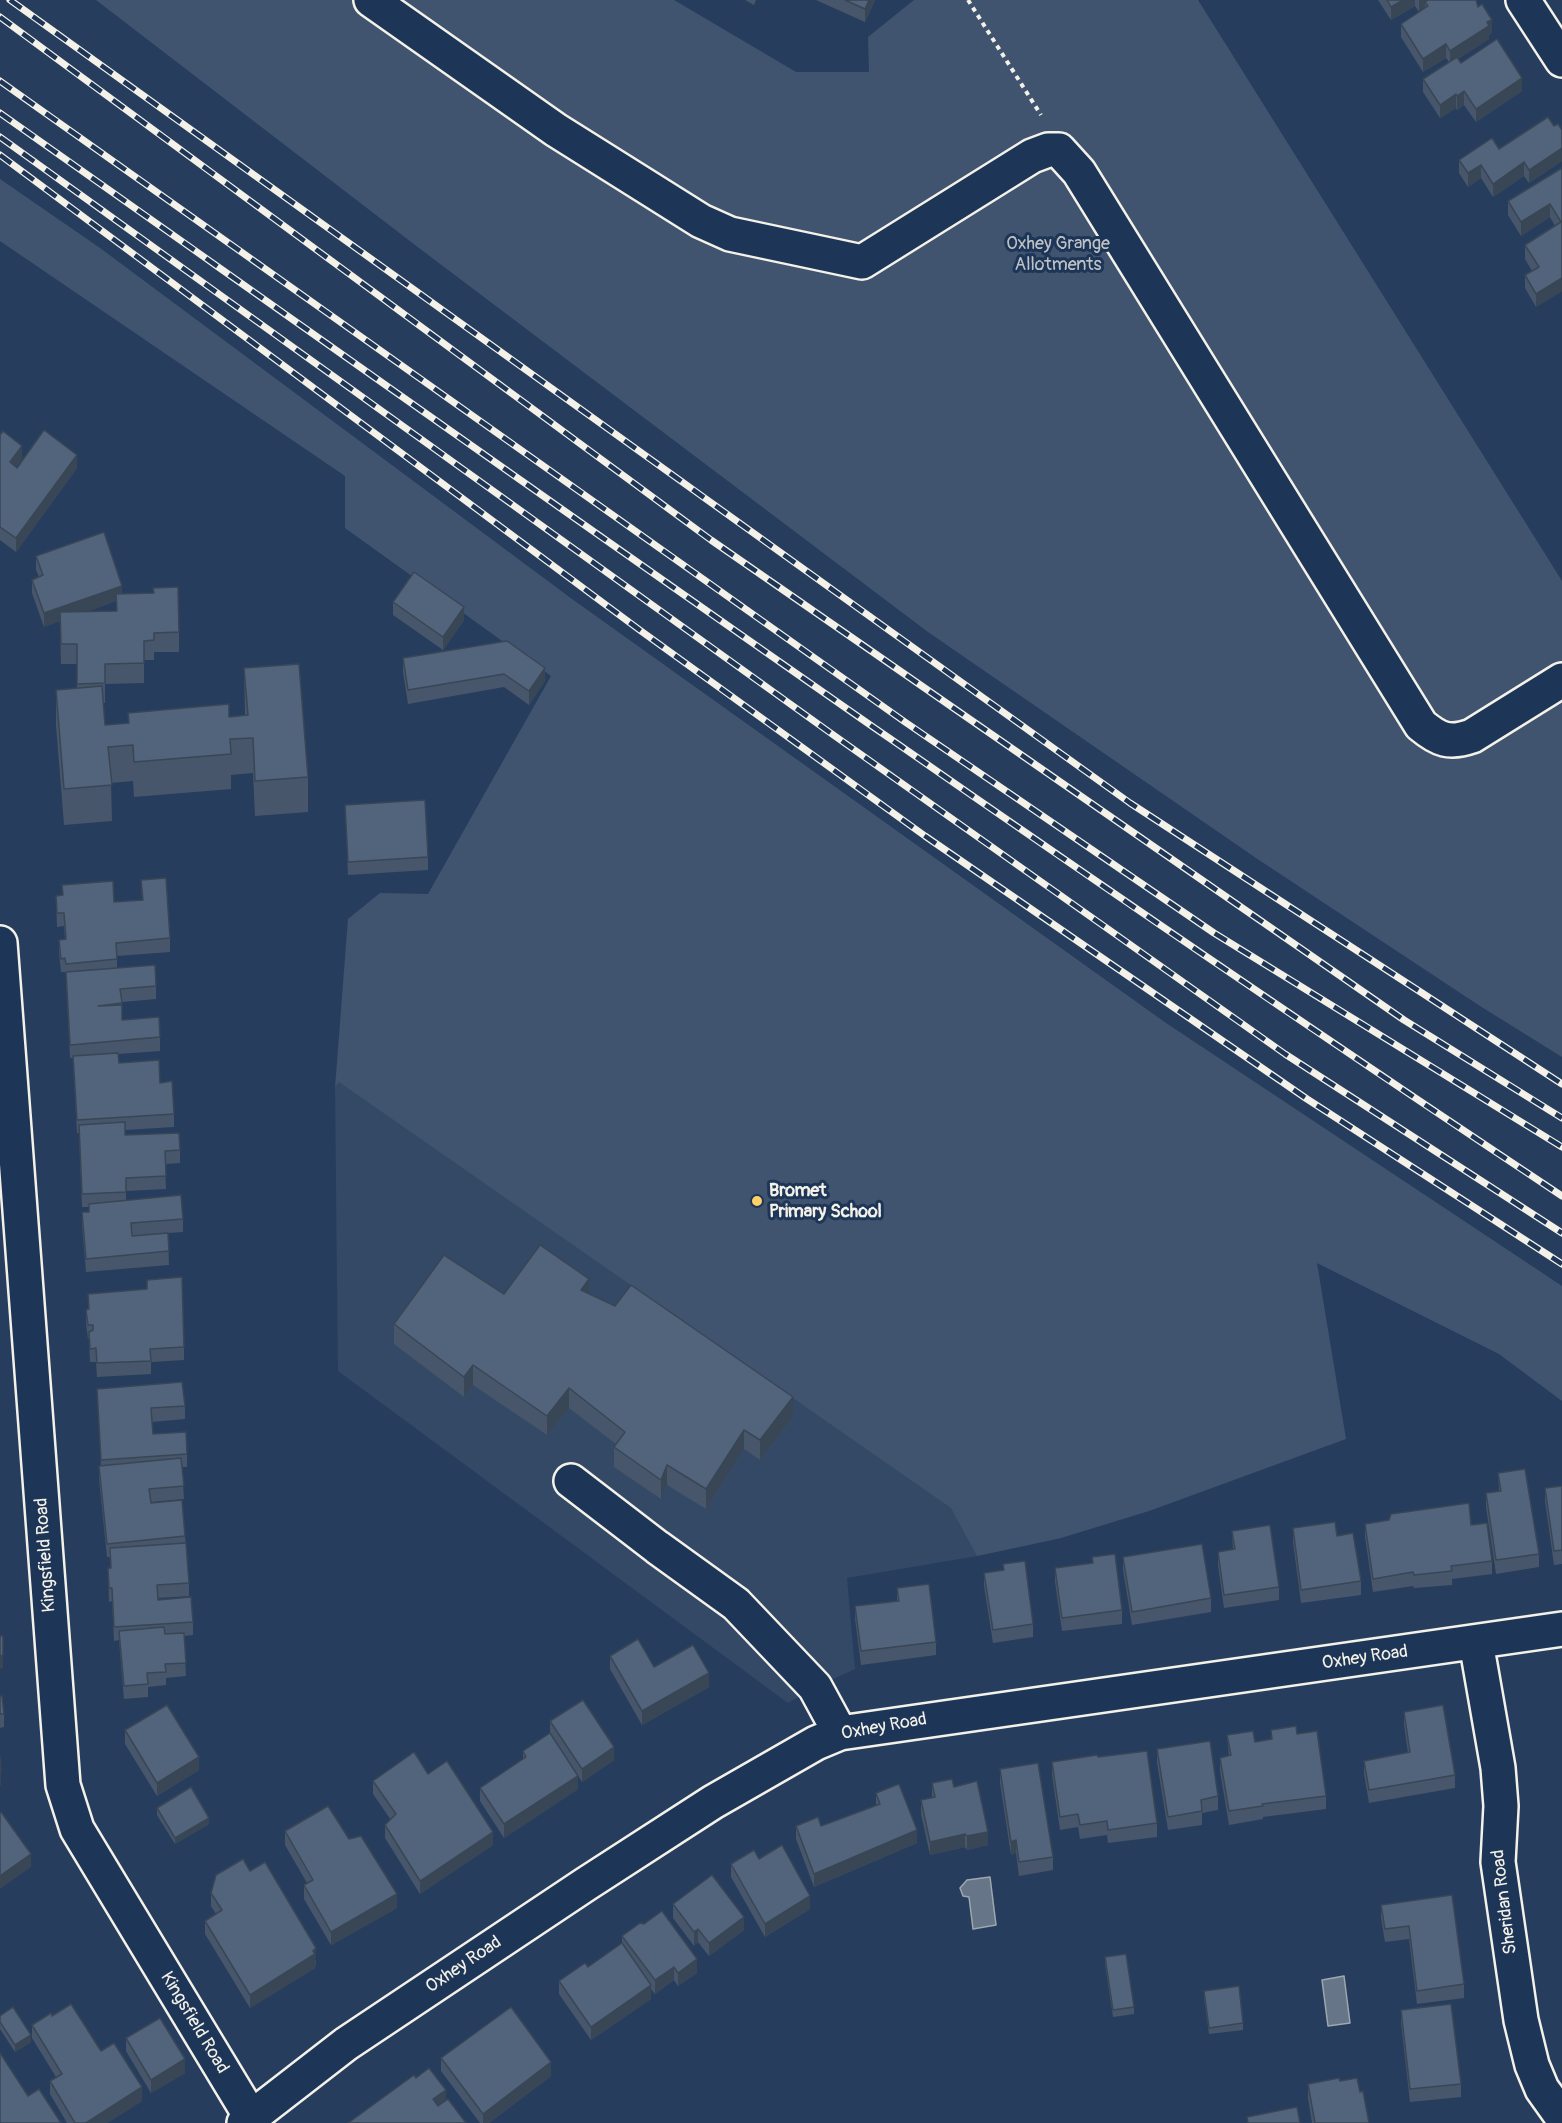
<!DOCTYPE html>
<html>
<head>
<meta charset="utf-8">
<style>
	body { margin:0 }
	canvas { display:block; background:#263d5d }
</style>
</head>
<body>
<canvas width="1562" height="2123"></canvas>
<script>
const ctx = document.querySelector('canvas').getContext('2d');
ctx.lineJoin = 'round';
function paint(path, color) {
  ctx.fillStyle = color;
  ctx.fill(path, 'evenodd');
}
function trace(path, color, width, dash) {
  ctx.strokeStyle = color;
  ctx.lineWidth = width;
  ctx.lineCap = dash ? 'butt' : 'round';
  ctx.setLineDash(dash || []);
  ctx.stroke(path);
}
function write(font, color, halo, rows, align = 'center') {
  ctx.font = font + ' Pangolin,sans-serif';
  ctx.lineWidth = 6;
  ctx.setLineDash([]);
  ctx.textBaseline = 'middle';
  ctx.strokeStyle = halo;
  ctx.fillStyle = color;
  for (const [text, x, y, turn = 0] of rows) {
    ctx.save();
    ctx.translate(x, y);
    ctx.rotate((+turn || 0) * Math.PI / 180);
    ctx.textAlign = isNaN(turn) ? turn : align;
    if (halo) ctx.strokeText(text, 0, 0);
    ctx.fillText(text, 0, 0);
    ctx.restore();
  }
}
paint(new Path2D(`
	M560,732L1061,1538L977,1556L847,1578L855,1669L816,1687L788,1703L338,1371L335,1088Z`), '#334966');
paint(new Path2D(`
	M96,0H674L796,72H869L868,37L914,0H1198L1562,581V1057L1480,1006L1256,858L928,632L419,248Z
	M0,179L100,248L572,599L1166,1023L1562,1286V1401L1499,1354L1317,1263L1346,1439L1149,1511L1061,1538L977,1556L951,1508L339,1082L335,1088L348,919L380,893L428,894L551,676L345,528V476L0,241Z`), '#40546f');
const water = new Path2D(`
	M990,1877L996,1925L973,1929L969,1897L963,1896L960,1888L967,1880Z
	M1344,1976L1350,2023L1328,2026L1322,1980Z`);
paint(water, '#677588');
trace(water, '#9fa7ae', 1.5);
const minor = new Path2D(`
	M371,0L556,130L701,221L730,234L862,262L1032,156L1048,150H1059L1079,172L1421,725C1439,740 1449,744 1472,736L1562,680
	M1523,0L1562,60
	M0,943L63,1785L77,1829L251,2117
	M571,1481L657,1547L736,1604L815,1687L840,1733
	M1476,1642L1498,1768L1501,1806L1498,1862L1521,2020L1532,2065L1542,2089L1562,2117
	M244,2123L346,2044L586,1884L713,1802L816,1743L840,1733L1562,1629`);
trace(minor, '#f4f1e8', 38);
trace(new Path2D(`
	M968,0L1041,115`), '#f4f1e8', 4, [4.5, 4.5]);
trace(minor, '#1d3557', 33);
const rail = new Path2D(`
	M10,0L1130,803L1562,1084
	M0,17L711,540L1404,1020L1562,1118
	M0,81L905,722L1214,933L1562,1147
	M0,113C518,478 1034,846 1562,1196
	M0,137L832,734L1285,1054L1562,1233
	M0,155L641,631L925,836L1307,1099L1562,1264`);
trace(rail, '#f4f1e8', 7);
trace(rail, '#1d3557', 4.5, [14]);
paint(new Path2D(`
	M745,0H756L754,5Z
	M816,0H875L865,22Z
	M1378,0H1476L1478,7L1492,33L1489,35V39L1458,59L1461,63L1522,91L1476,122L1464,105L1457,110L1456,108L1440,118L1423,92V79L1449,62L1446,58L1423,72L1401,37V24L1419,12L1415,6L1391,20Z
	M1554,126L1562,130V161L1529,183L1524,176L1493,197L1481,178L1468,187L1459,173V160L1499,149Z
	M1562,168V291L1536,307L1525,288V275L1532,271L1525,259V245L1555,226L1550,217L1521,236L1508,215V201Z
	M0,435L22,459L16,467L77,468L16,552L0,540Z
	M36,556L122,594L179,632V652H154V660H144V683L105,684V703H103L105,725L128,723V713L229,717L245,715L244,668L308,777V812L255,816L253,773L231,775V789L134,797L133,781L111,783L112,821L64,825L56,725V690L77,688V664H61L60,621L44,627L32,593V580L39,577L36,570ZM116,601V611L86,612Z
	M393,602L464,620L443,650L393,615Z
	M403,658L545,681L529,705L504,687L408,704L403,672Z
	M345,805L428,857V870L348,875Z
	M141,880L170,938V952L117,956V968L156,986V999L122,1002V1020L160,1037V1051L118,1054L119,1063L160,1083L174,1114V1127L125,1130V1135L180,1150V1163L165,1164L166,1189L126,1191V1201L183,1219V1232L168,1233L169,1265L86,1272L82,1225V1212H89V1207H82L79,1133H77L73,1058H70L66,977L65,972H61L59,953V940L65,939L64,926L57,927L56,896L62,895V885L114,902L142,900Z
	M88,1294L184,1347V1360L151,1362V1374L97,1377L96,1362H90L89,1338L88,1339L86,1323V1310L88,1309Z
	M504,1294H589L793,1417L760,1460L744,1449L706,1509L667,1485L661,1499L614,1467V1447L616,1444L569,1408L547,1435L473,1385L464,1397L394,1344V1324Z
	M97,1389L185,1406V1419L152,1422L153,1434L187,1454V1467H182L184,1499L151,1502L185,1536L189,1583V1596L158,1598V1600L193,1622V1635L184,1636L186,1676L166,1678V1685L148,1687V1697L124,1699L119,1640L114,1641L112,1601L109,1602L108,1568H110V1557H107L99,1479V1466H101Z
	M1498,1473L1539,1554V1567L1496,1574L1486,1507V1493L1499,1491Z
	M1562,1486V1564L1554,1565L1545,1501V1488Z
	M1365,1524L1471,1525L1492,1561V1574L1452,1579V1585L1414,1588L1413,1586L1373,1592L1365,1537Z
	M1293,1528L1337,1536L1361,1581V1595L1301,1603L1293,1542Z
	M1232,1531L1279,1587V1600L1224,1608L1218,1565V1552L1233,1550Z
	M1092,1557L1122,1610V1624L1062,1631L1055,1582V1568L1092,1564Z
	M1123,1557L1211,1598V1612L1132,1625L1123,1570Z
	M1003,1564L1033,1624V1637L993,1643L984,1586V1573L1003,1570Z
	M897,1588L936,1642V1655L861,1665L855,1619V1606L897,1601Z
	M610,1656L654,1667L709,1687L642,1725L610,1669Z
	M0,1676V1696L4,1714V1727L0,1728Z
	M1404,1712L1455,1775V1788L1369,1803L1364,1774V1761L1408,1753L1404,1725Z
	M550,1721L614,1760L582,1782L578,1776V1789L504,1838L480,1801V1788L523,1759V1751L550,1733Z
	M125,1730L199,1770L157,1796L125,1744Z
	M1271,1730L1297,1734L1326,1796V1809L1263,1817V1819L1229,1825L1220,1771V1758L1229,1756L1227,1735L1255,1742L1271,1739Z
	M1157,1749L1218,1796V1810L1202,1813V1825L1168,1830L1157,1763Z
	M1098,1757L1157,1823V1837L1108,1843L1107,1835L1080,1839L1078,1827L1060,1830L1052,1775V1762Z
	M1000,1769L1053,1857V1870L1019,1876L1016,1853L1011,1855L1000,1783Z
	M428,1774L493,1845L420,1894L385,1838V1825L391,1820L373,1794V1781Z
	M932,1783L954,1787L988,1845L967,1850L965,1847L930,1855L921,1814V1800L932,1798Z
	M876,1793L917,1843L814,1887L796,1839V1826H821L876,1806Z
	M157,1808L209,1824L175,1844L157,1815Z
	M285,1831L349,1839L397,1908L331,1945L304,1899V1885L307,1883L285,1845Z
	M759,1859L810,1909L765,1937L731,1877V1864Z
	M250,1871L316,1961L315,1968L250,2008L205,1934V1921L216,1914L211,1906V1893Z
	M1452,1895L1464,1984V1998L1417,2004L1409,1939L1385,1942L1381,1918V1905Z
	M673,1904L744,1930L709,1956L698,1942L694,1946L673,1918Z
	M622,1936L697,1973L678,1986L674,1980L655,1994L651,1989V1999L591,2040L559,1994V1981L588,1967L622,1943Z
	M1105,1957L1134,2007V2014L1113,2017L1105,1964Z
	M1204,1991L1243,2023V2030L1209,2034L1204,1998Z
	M1401,2010L1461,2084V2097L1410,2102L1401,2023Z
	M0,2016L31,2042L15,2052L0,2029Z
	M52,2016L101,2051L142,2101L107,2123H67L50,2094V2081L56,2077L32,2038V2025Z
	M126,2038L185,2073L151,2093L126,2051Z
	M441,2058L551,2076L489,2123H480L441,2071Z
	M1340,2081L1360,2092L1369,2123H1312L1308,2098V2084Z`), '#47566a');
paint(new Path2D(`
	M869,0H875L865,22V9Z
	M1403,0H1415V6L1391,20V7Z
	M1419,0H1441L1428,6L1425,2V10L1419,13Z
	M1492,20V33L1489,35V39L1450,64V51L1487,22Z
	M1446,44V58L1423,72V59Z
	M1522,78V91L1476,122V109Z
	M1464,91V105L1457,110V96Z
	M1456,94V108L1440,118V105Z
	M1562,148V161L1529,183V170Z
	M1524,162V176L1493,197V184Z
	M1481,165V178L1468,187V173Z
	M1550,204V217L1521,236V222Z
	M1562,278V291L1536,307V294Z
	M22,446V459L10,475V462Z
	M77,455V468L16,552V538Z
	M122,586V599L44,627V613Z
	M464,607V620L443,650V637Z
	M545,668V681L529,705V691Z
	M589,1279V1298L581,1290Z
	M473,1365V1385L464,1397V1377Z
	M569,1388V1408L547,1435V1416Z
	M793,1397V1417L760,1460V1440Z
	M744,1430V1449L706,1509V1489Z
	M667,1465V1485L661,1499V1480Z
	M3,1655V1668L0,1669V1656Z
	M709,1673V1687L642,1725V1711Z
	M614,1747V1760L582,1782V1769Z
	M199,1757V1770L157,1796V1783Z
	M0,1772H1V1785L0,1786Z
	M578,1776V1789L504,1838V1824Z
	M209,1818V1824L175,1844V1838Z
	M917,1830V1843L814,1887V1874Z
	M493,1832V1845L420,1894V1881Z
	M988,1832V1845L967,1850V1836Z
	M965,1834V1847L930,1855V1842Z
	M1016,1840V1853L1011,1855V1842Z
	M31,1854V1867L0,1889V1876Z
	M397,1894V1908L331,1945V1932Z
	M810,1896V1909L765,1937V1924Z
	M744,1917V1930L709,1956V1943Z
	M698,1929V1942L694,1946V1932Z
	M316,1948L315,1968L250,2008V1995L313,1951Z
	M697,1959V1973L678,1986V1973Z
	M674,1967V1980L655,1994V1980Z
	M651,1985V1999L591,2040V2027Z
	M31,2035V2042L15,2052V2045Z
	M185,2059V2073L151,2093V2080Z
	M551,2062V2076L489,2123H483V2114Z
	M142,2087V2101L107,2123H86Z
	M446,2090V2103L433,2113V2099Z`), '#394656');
const building = new Path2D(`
	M845,0H869L865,9Z
	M1387,0H1403L1391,7Z
	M1428,0H1476L1478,7L1482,4L1492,20L1487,22L1489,26L1450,51L1446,44L1423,59L1401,24L1428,6L1425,2Z
	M1497,39L1522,78L1476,109L1464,91L1457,96L1456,94L1440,105L1423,79L1457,57L1461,63Z
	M1548,117L1554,126L1558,124L1562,130V148L1529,170L1524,162L1493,184L1481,165L1468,173L1459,160L1492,138L1499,149Z
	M1562,168V278L1536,294L1525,275L1539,267L1525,245L1561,222L1550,204L1521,222L1508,201Z
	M44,430L77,455L16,538L0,527V435L3,431L22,446L10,462L17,468Z
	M104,532L122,586L44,613L32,580L43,575L36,556Z
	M414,572L464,607L443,637L393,602Z
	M178,587L179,632L154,633V640L144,641V663L105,664V683L77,684V644H61L60,612L117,611L116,594L154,593L153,588Z
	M507,641L545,668L529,691L504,674L408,690L403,658Z
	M299,664L308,777L255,781L253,738L230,739L231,754L134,762L133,745L108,747L112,785L64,789L56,690L102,686L105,725L129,723L128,713L229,704V717L248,715L244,668Z
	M425,800L428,857L348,862L345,805Z
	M166,878L170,938L116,943L117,959L66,964L65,958L61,959L59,940L66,939L64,913H57L56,896L63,895L62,885L113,881L114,902L143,900L141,880Z
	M155,965L156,986L120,989L122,1003L98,1006L122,1005V1020L159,1017L160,1037L70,1045L66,972Z
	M118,1053L119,1063L159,1060L160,1083L172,1081L174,1114L77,1120L73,1056Z
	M125,1122V1135L179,1133L180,1150L165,1151L166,1176L126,1178V1192L82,1194L79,1125Z
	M181,1195L183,1219L131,1223L132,1236L168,1233L169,1251L86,1259L82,1212H89V1204Z
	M540,1245L589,1279L581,1290L615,1306L631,1285L793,1397L760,1440L744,1430L706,1489L667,1465L661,1480L614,1447L625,1432L569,1388L547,1416L473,1365L464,1377L394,1324L444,1255L504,1294Z
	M182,1277L184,1347L150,1349L151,1361L97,1363L96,1348L90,1349L89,1332L93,1330V1325H88L86,1310L89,1309L88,1294L147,1289V1280Z
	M182,1382L185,1406L151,1408L153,1434L186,1432L187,1454L101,1460L97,1389Z
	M181,1458L184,1486L149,1489L151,1503L182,1500L185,1536L107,1544L99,1466Z
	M1525,1469L1539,1554L1496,1560L1486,1493L1501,1491L1498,1473Z
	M1562,1486V1550L1554,1551L1545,1488Z
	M1469,1503L1471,1525L1487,1523L1492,1561L1451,1566L1452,1571L1414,1575L1413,1572L1373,1579L1365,1524L1389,1520L1391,1514Z
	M1335,1522L1337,1536L1353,1533L1361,1581L1301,1590L1293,1528Z
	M1270,1525L1279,1587L1224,1595L1218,1552L1235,1549L1232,1531Z
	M186,1543L189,1583L157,1585L158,1600L191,1597L193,1622L114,1627L112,1588H109L108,1568H111L110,1548Z
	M1202,1544L1211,1598L1132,1612L1123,1557Z
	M1115,1554L1122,1610L1062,1618L1055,1568L1093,1563L1092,1557Z
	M1025,1561L1033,1624L993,1630L984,1573L1004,1570L1003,1564Z
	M929,1584L936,1642L861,1651L855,1606L899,1601L897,1588Z
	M164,1627L165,1634L184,1633L186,1663L165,1664L166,1672L147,1673L148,1684L124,1686L119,1631Z
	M0,1636H3V1655L0,1656Z
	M638,1639L654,1667L693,1645L709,1673L642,1711L610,1656Z
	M0,1696H2L4,1714H0Z
	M583,1700L614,1747L582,1769L550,1721Z
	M167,1705L199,1757L157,1783L125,1730Z
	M1443,1705L1455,1775L1369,1790L1364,1761L1410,1752L1404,1712Z
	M1296,1726L1297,1734L1317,1731L1326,1796L1262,1804L1263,1806L1229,1811L1220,1758L1231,1755L1227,1735L1253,1731L1255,1742L1272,1739L1271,1730Z
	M550,1733L578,1776L504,1824L480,1788L526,1757L523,1751Z
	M1210,1741L1218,1796L1201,1800L1202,1811L1168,1817L1157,1749Z
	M1147,1751L1157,1823L1108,1830L1107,1821L1080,1825L1078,1814L1060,1817L1052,1762L1097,1755L1098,1757Z
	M414,1752L428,1774L447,1761L493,1832L420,1881L385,1825L396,1814L373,1781Z
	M0,1757L1,1772H0Z
	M1038,1763L1053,1857L1019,1862L1016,1840L1011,1842L1000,1769Z
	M952,1779L954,1787L977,1781L988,1832L967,1836L965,1834L930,1842L921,1800L935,1797L932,1783Z
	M899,1784L917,1830L814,1874L796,1826L818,1817L821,1826L880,1804L876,1793Z
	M191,1787L209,1818L175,1838L157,1808Z
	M328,1806L349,1839L361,1836L397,1894L331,1932L304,1885L313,1880L285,1831Z
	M1,1812L31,1854L0,1876V1813Z
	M782,1845L810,1896L765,1924L731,1864L754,1850L759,1859Z
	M243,1859L250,1871L265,1862L316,1948L313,1951L315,1954L250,1995L205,1921L222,1910L211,1893L216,1875Z
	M712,1875L744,1917L709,1943L698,1929L694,1932L673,1904Z
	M1452,1895L1464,1984L1417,1991L1409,1926L1385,1929L1381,1905Z
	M662,1911L697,1959L678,1973L674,1967L655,1980L622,1936L640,1923L644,1924Z
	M622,1943L651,1985L591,2027L559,1981L585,1963L588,1967Z
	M1126,1954L1134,2007L1113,2010L1105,1957Z
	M1239,1986L1243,2023L1209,2028L1204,1991Z
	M71,2004L101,2051L114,2043L142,2087L86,2123H75L50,2081L62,2074L32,2025L51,2013L52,2016Z
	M1451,2004L1461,2084L1410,2089L1401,2010Z
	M13,2007L31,2035L15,2045L0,2022V2016Z
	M511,2007L551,2062L483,2114L441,2058Z
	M160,2018L185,2059L151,2080L126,2038Z
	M0,2053L28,2096L39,2089L61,2123H0Z
	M429,2068L446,2090L433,2099L438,2106L448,2099L466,2123H348L414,2075L416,2078Z
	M1339,2078L1340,2081L1357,2078L1360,2092L1363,2091L1369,2123H1315L1308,2084Z
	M1297,2107L1300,2123H1248L1247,2117Z`);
paint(building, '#52647b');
trace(building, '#394656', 1.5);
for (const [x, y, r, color] of [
	[757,1201,6,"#ffd166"]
]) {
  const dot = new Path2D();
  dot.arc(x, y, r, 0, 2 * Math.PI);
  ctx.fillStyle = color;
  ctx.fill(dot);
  trace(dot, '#1d3557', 2);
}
write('18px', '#bec2c4', '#1d3557', [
	["Oxhey Grange",1058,244],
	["Allotments",1058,265]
]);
write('bold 18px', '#f4f1e8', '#1d3557', [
	["Bromet",769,1191],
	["Primary School",769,1212]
], 'left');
write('18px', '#f4f1e8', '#1d3557', [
	["Kingsfield Road",46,1555,-94],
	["Oxhey Road",1365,1658,-8],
	["Oxhey Road",884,1727,-10],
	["Sheridan Road",1505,1902,-97],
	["Oxhey Road",464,1965,-34],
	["Kingsfield Road",194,2023,59]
]);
</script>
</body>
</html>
